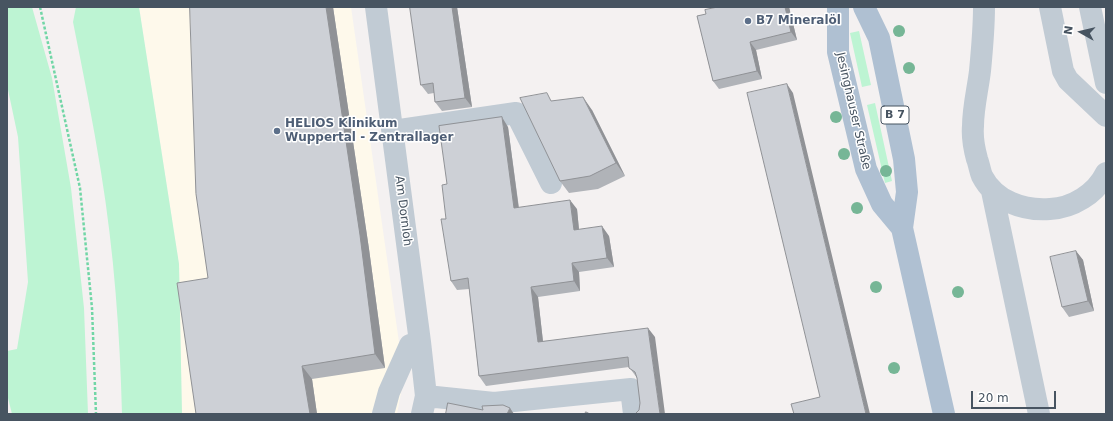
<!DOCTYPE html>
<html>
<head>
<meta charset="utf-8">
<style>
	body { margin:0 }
	#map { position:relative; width:1113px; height:421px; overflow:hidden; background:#f4f1f1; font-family:"DejaVu Sans",sans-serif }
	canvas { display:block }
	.frame { position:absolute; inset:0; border:8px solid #475461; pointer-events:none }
	.north { position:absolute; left:1061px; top:12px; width:40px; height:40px; -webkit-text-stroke:3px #fff; paint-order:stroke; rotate:278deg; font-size:11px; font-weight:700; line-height:16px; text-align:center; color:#475461 }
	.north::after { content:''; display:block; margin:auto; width:14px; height:18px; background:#475461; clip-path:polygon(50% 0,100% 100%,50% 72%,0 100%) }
	.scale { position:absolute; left:971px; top:391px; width:85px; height:18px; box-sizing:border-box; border:2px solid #475461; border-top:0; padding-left:5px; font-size:12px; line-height:14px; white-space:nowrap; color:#475461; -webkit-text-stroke:3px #fff; paint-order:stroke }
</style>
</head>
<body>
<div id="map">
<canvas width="1113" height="421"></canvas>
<div class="frame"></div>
<div class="north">N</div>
<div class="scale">20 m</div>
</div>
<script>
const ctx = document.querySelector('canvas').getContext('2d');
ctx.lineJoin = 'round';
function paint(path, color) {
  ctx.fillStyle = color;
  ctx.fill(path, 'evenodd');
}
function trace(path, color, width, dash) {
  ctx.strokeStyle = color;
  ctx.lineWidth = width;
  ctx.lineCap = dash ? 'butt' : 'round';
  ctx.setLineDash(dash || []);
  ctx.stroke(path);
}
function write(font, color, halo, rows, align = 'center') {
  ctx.font = font + ' "DejaVu Sans",sans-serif';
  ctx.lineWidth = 3;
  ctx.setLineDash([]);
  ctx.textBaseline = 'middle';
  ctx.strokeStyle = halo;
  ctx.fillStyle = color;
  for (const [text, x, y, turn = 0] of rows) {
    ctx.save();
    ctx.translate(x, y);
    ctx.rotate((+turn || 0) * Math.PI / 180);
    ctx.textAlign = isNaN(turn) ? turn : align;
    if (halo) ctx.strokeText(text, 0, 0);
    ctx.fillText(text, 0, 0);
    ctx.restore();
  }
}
paint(new Path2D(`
	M139,7H351L404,377L397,414H182L179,264Z`), '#fef9eb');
paint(new Path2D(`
	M7,7H32L52,78L71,188L84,308L88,414H12L7,394V351L17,349L28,282L18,137L7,85Z
	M76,7H139L179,264L182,414H122C120,333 114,252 101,172C93,122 83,72 73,22Z
	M859,31L871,85L862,87L850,33Z
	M875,103L892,181L885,183L867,105Z`), '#bdf4d3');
trace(new Path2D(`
	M40,7L80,188L92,308L96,414`), '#71d6a6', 2.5, [3, 2]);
trace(new Path2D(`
	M376,7L420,342L426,396L422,414
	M984,7C984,29 982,50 980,71C978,88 973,108 973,126C972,137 974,148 977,159C979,164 980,171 982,176C995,201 1023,211 1050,209C1072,208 1096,194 1106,173
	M1050,7L1063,71L1068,80L1106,116
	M1090,7L1106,83
	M393,131L516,113L551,183
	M992,191L1039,414
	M426,396L494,403L631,389L634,414
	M383,414L389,392L410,345L420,342`), '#c1cbd4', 22);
trace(new Path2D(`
	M838,7V52L866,169L882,204L902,228
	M864,7L879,38L904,159L907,192L902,228L944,414`), '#afc0d2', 22);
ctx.fillStyle = '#76b696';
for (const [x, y] of [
	[899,31],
	[909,68],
	[836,117],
	[844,154],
	[886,171],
	[857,208],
	[876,287],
	[958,292],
	[894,368]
]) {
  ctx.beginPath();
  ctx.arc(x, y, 6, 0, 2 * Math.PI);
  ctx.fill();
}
paint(new Path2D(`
	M190,7H333L369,249L385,368L312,379L317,414H196L208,278Z
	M410,7H457L472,107L442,111L435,102L434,93L428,94L421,85Z
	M789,7L797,40L756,50L762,79L719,89L713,81L697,16Z
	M552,101L592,110L625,176L598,189L569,193L560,181Z
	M508,127L519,208L577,209L579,230L609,236L614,267L579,272L580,291L538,297L543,341L655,337L639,410L640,403L637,378L629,367L486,386L479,376L469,289L457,290L451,281L446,219L447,184Z
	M1076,251L1083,260L1094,311L1069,317L1062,307Z`), '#b0b3b8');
paint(new Path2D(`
	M326,7H333L369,249L385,368L375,354Z
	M452,7H457L472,107L465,98Z
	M785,7H789L797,40L791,32Z
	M750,42L756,50L762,79L757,71Z
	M787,84L793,93L870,414H866Z
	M583,97L592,110L625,176L616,163Z
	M502,117L508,127L520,218L514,208Z
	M570,200L577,209L580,240L574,230Z
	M602,226L609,236L614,267L607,258Z
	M1076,251L1083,260L1094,311L1088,301Z
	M572,263L579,272L580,291L574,281Z
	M531,287L538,297L544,351L538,342Z
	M648,328L655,337L665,414H660Z
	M302,366L312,379L317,414H310Z
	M510,408L514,414H507Z`), '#909296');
const building = new Path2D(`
	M190,7H326L360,235L375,354L302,366L310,414H196L177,283L208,278L196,194Z
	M410,7H452L465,98L435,102L433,83L421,85Z
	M718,7H785L791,32L750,42L757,71L713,81L697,16L706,14L705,10Z
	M787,84L866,414H794L791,404L820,397L747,93Z
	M547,93L551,101L583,97L616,163L590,176L560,181L520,98Z
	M502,117L514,208L570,200L574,230L602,226L607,258L572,263L574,281L531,287L538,342L648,328L660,414H635L639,410L640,403L637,378L635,372L629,368L628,357L479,376L468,278L451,281L441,219H446L442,185L447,184L439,126Z
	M1076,251L1088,301L1062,307L1050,257Z
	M448,403L483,410L482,406L503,405L510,408L507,414H446Z
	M586,412L590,414H585Z`);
paint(building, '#cdd0d6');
trace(building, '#909296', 1);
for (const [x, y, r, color] of [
	[748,21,4,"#5c6f8a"],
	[277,131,4,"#5c6f8a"]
]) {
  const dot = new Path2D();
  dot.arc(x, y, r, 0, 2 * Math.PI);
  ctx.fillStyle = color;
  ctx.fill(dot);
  trace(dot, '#fff', 1.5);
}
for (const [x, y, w] of [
	[895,115,28]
]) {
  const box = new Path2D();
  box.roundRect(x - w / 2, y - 9, w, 18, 3);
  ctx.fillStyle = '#fff';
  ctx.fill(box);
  trace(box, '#475461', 1);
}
write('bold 11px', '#475461', null, [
	["B 7",895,115]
]);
write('bold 12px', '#4e5e75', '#fff', [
	["B7 Mineralöl",756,21],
	["HELIOS Klinikum",285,124],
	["Wuppertal - Zentrallager",285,138]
], 'left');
write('12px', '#475461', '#fff', [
	["Jesinghauser Straße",853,111,77],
	["Am Dornloh",403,211,83]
]);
</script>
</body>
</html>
